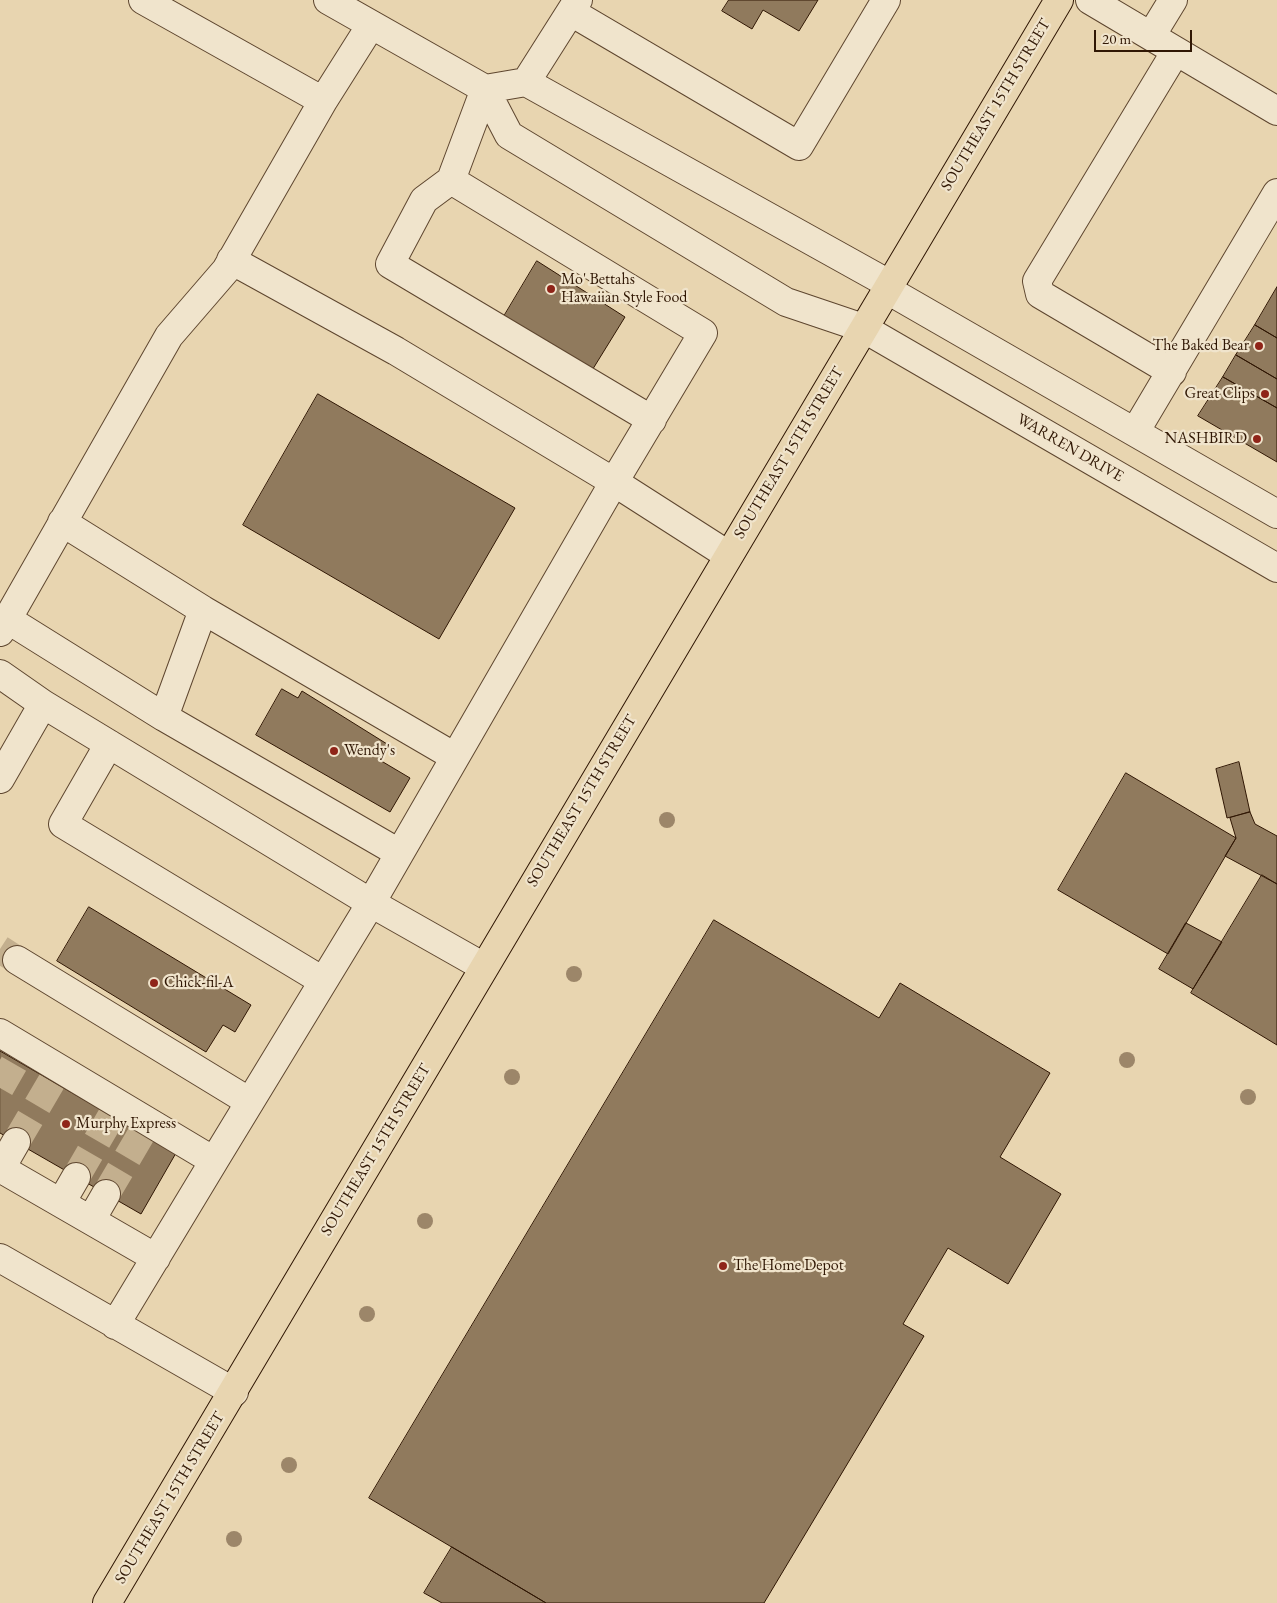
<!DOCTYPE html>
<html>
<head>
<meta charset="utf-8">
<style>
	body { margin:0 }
	#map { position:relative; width:1277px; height:1603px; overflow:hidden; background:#e8d5b0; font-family:"EB Garamond",serif }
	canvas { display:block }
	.scale { position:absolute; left:1094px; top:30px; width:98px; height:22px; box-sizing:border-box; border:2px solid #301704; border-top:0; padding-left:6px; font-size:15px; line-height:18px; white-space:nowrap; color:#301704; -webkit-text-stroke:4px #f0e4cc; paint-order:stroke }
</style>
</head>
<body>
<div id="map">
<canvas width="1277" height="1603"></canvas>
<div class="scale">20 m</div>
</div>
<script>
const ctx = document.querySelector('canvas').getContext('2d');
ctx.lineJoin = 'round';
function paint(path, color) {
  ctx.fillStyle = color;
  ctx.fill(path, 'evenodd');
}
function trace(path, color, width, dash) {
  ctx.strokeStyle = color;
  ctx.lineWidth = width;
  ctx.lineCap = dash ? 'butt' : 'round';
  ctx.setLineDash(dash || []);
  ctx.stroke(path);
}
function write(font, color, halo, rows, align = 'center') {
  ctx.font = font + ' "EB Garamond",serif';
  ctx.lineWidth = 4.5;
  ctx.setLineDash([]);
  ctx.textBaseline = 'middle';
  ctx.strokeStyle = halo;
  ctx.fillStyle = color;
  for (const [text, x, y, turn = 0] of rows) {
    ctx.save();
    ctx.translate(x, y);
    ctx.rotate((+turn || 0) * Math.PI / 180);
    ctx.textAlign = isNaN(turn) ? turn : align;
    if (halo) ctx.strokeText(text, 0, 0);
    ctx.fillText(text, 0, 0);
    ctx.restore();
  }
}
const building = new Path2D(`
	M729,0H818L799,31L763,10L752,29L722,11Z
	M537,261L625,317L591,372L503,318Z
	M1277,287V338L1255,325Z
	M1255,325L1277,338V379L1236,355Z
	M1236,355L1277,379V408L1223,377Z
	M1223,377L1277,408V462L1198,416Z
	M318,394L515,508L439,639L243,525Z
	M282,689L298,698L302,691L387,744L378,759L410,778L390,812L256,735Z
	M1239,762L1250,812L1227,818L1216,769Z
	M1126,773L1236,838L1168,954L1058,890Z
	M1250,812L1255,824L1277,836V884L1225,856L1236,838L1230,818Z
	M1262,875L1277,884V1045L1191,993Z
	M89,907L251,1005L235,1032L223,1025L206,1052L57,961Z
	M714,920L879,1018L900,983L1050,1073L1000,1157L1061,1194L1008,1284L948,1248L903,1324L924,1336L764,1603H546L369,1498Z
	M1186,923L1222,942L1193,989L1159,969Z
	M0,1051L176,1153L141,1214L0,1133Z
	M452,1547L546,1603H442L424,1593Z`);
paint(building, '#907a5d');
trace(building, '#301704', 1);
trace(new Path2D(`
	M0,949L17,960
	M0,1088L16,1060
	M16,1142L52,1081
	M76,1177L112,1115
	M106,1194L142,1133`), '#c3af8e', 28, [28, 14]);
const minor = new Path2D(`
	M143,0L323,101
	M1090,0L1277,111
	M571,12L799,146L886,0
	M1151,36L1173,0
	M526,82L578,0
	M451,180L424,200L390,264L652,420
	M231,260L396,351L614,482L703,333L451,180L485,89L328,0
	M889,284L526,82L485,89L509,135L786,302L863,328L1277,568
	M886,289L1277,514
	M1172,372L1040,294L1037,281L1176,51
	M1135,432L1277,193
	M62,522L203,610L455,757
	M7,619L164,717L399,853
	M0,632L169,336L226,270L323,101L371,25
	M0,674L43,704L371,903L484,967
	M164,717L203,610
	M109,744L63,824L323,981
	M0,779L43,704
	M17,960L250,1102
	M0,1033L214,1161L115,1325
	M214,1161L371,903L614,482L728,555
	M0,1168L156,1258
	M1,1168L16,1142
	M61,1203L76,1177
	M91,1220L106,1194
	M0,1258L234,1392`);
const major = new Path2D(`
	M107,1603L1059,0`);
trace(minor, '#5e462f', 30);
trace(major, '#301704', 30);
trace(minor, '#f0e4cc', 28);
trace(major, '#e8d5b0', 28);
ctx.fillStyle = '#9c8669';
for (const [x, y] of [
	[667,820],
	[574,974],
	[1127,1060],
	[512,1077],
	[1248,1097],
	[425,1221],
	[367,1314],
	[289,1465],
	[234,1539]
]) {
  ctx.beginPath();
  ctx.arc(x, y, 8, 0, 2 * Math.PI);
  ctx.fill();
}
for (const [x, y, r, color] of [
	[551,289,5,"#8f2418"],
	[1259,346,5,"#8f2418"],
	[1265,394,5,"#8f2418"],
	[1257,439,5,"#8f2418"],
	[334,751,5,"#8f2418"],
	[154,983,5,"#8f2418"],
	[66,1124,5,"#8f2418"],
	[723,1266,5,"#8f2418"]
]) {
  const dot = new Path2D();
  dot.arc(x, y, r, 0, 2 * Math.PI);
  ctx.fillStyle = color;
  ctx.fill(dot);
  trace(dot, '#f0e4cc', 2);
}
write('16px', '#301704', '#f0e4cc', [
	["SOUTHEAST 15TH STREET",996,105,-59],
	["WARREN DRIVE",1070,448,30],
	["SOUTHEAST 15TH STREET",789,453,-59],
	["SOUTHEAST 15TH STREET",582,801,-59],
	["SOUTHEAST 15TH STREET",376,1150,-59],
	["SOUTHEAST 15TH STREET",170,1498,-59]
]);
write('16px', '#301704', '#f0e4cc', [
	["Mo' Bettahs",561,280],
	["Hawaiian Style Food",561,298],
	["The Baked Bear",1249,346,"right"],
	["Great Clips",1255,394,"right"],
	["NASHBIRD",1247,439,"right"],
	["Wendy's",344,751],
	["Chick-fil-A",164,983],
	["Murphy Express",76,1124],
	["The Home Depot",733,1266]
], 'left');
</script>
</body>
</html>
